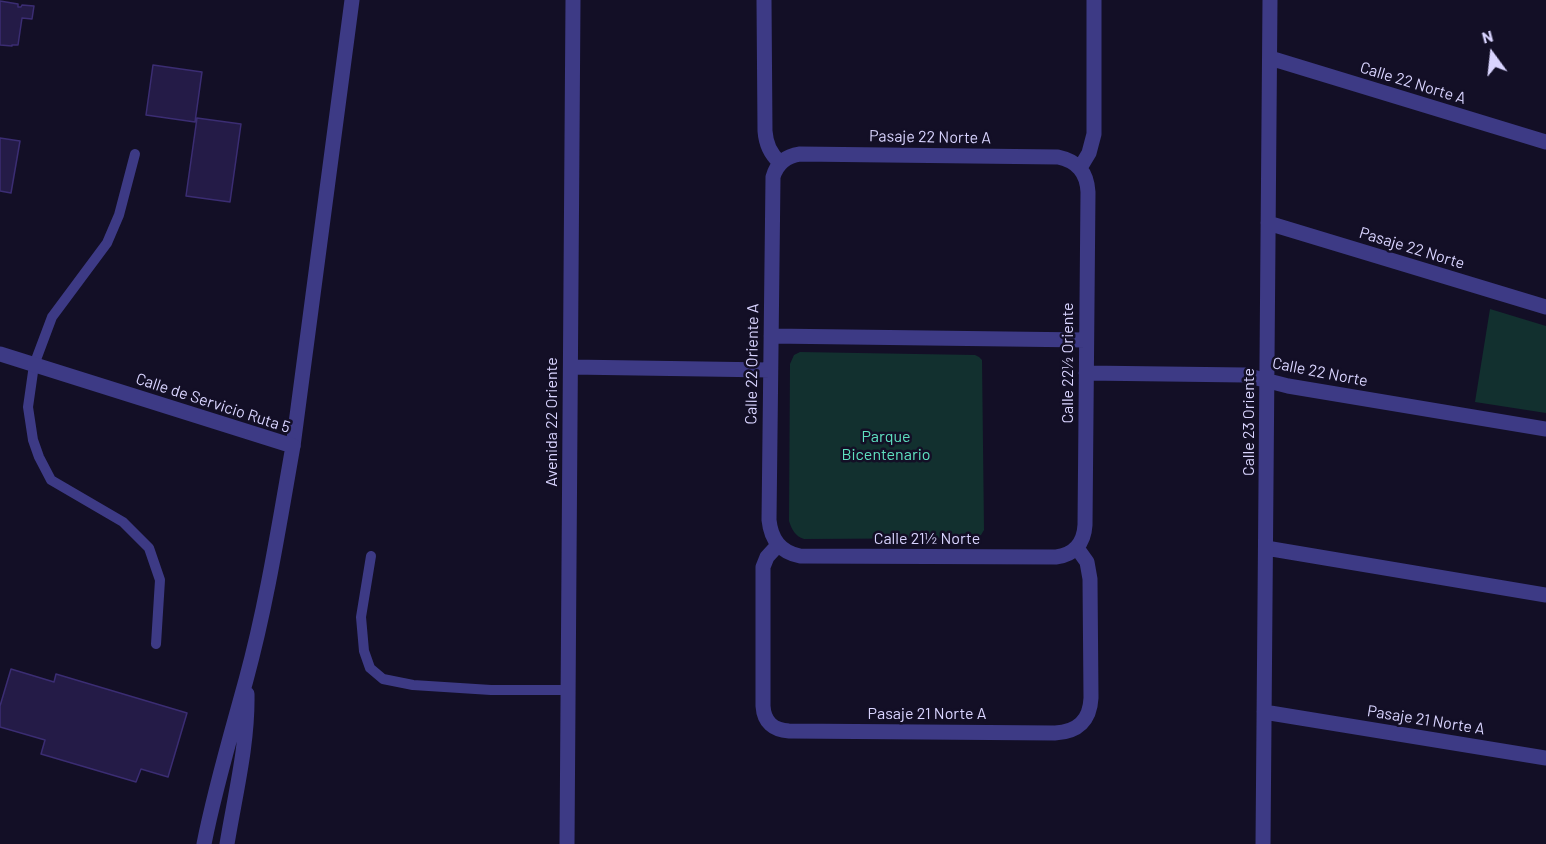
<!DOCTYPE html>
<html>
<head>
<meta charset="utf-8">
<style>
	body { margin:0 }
	#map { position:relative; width:1546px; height:844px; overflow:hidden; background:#130f26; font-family:Barlow,sans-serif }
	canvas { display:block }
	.north { position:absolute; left:1462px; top:24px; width:60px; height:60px; -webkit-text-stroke:4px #130f26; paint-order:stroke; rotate:345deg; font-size:16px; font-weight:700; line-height:24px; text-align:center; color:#d9d4ff }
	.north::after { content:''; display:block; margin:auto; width:21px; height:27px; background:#d9d4ff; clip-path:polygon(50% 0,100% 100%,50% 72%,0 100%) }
</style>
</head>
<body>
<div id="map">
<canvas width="1546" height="844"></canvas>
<div class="north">N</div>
</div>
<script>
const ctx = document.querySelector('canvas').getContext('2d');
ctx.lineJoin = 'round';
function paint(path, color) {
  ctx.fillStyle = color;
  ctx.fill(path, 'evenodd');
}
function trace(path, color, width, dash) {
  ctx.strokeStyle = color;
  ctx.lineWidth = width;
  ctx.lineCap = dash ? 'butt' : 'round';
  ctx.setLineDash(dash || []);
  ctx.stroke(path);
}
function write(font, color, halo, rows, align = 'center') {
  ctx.font = font + ' Barlow,sans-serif';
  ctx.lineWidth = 5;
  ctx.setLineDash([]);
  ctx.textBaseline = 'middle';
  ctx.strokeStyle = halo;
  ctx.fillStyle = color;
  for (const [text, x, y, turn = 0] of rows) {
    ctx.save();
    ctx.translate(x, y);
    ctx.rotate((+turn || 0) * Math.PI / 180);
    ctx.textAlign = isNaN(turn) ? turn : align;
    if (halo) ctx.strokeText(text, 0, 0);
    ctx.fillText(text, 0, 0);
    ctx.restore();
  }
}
paint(new Path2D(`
	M1490,309L1546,326V413L1475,402Z
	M800,352L975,355L979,357L982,360L984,530L981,535L976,538L804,539C795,536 792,530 789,521L790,364L794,355Z`), '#12302f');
const building = new Path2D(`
	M0,1L18,4V7H21L22,5L34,6L32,19L22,18L18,45H12V46L0,45Z
	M153,65L202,72L195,122L146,115Z
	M197,118L241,124L230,202L186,196Z
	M0,138L20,141L11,193L0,191Z
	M11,669L54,682L56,674L187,713L168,777L141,769L136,782L41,754L45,740L0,727V706Z`);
paint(building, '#241b47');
trace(building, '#3b2d73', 1.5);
trace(new Path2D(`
	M135,154L119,215L107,243L52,317L34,365L28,407L33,440L39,457L51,480L123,522L149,548L160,580L156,644
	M371,556L361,617L364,651L370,668L383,679L413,685L491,690H568`), '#3d3a85', 10);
trace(new Path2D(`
	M764,0L765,131C766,144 770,153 780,163
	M1270,58L1546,142
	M800,154L1058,157C1077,161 1087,172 1088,192L1085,525C1084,543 1074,555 1056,557L800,556C780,552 771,539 769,520L773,177C777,163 786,156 800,154Z
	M1080,168L1089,153L1094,134V0
	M1268,223L1546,307
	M771,336L1086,340
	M571,367L770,370
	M1086,373L1245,375L1288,386L1546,429
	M293,446L352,0
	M778,545L767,557L763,567V706C764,722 773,730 789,731L1055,733C1078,732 1090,720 1091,698L1090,579L1087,562L1077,548
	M1266,548L1546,595
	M1264,712L1546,758
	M567,844L573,0
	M1263,844L1270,0`), '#3d3a85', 15);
trace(new Path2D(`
	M0,354L293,446C279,525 267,603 246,680C231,735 215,788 204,844
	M227,844C235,795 248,744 247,694`), '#3d3a85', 15);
write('16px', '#d9d4ff', '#130f26', [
	["Calle 22 Norte A",1413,83,17],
	["Pasaje 22 Norte A",930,137,1],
	["Pasaje 22 Norte",1412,248,17],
	["Calle 22½ Oriente",1068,363,-90],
	["Calle 22 Oriente A",752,364,-89],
	["Calle 22 Norte",1320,372,11],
	["Calle de Servicio Ruta 5",213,403,18],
	["Avenida 22 Oriente",552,422,-90],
	["Calle 23 Oriente",1249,422,-90],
	["Calle 21½ Norte",927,539],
	["Pasaje 21 Norte A",927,714],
	["Pasaje 21 Norte A",1426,720,9]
]);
write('16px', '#5fe0c0', '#130f26', [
	["Parque",886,437],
	["Bicentenario",886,455]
]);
</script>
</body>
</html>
